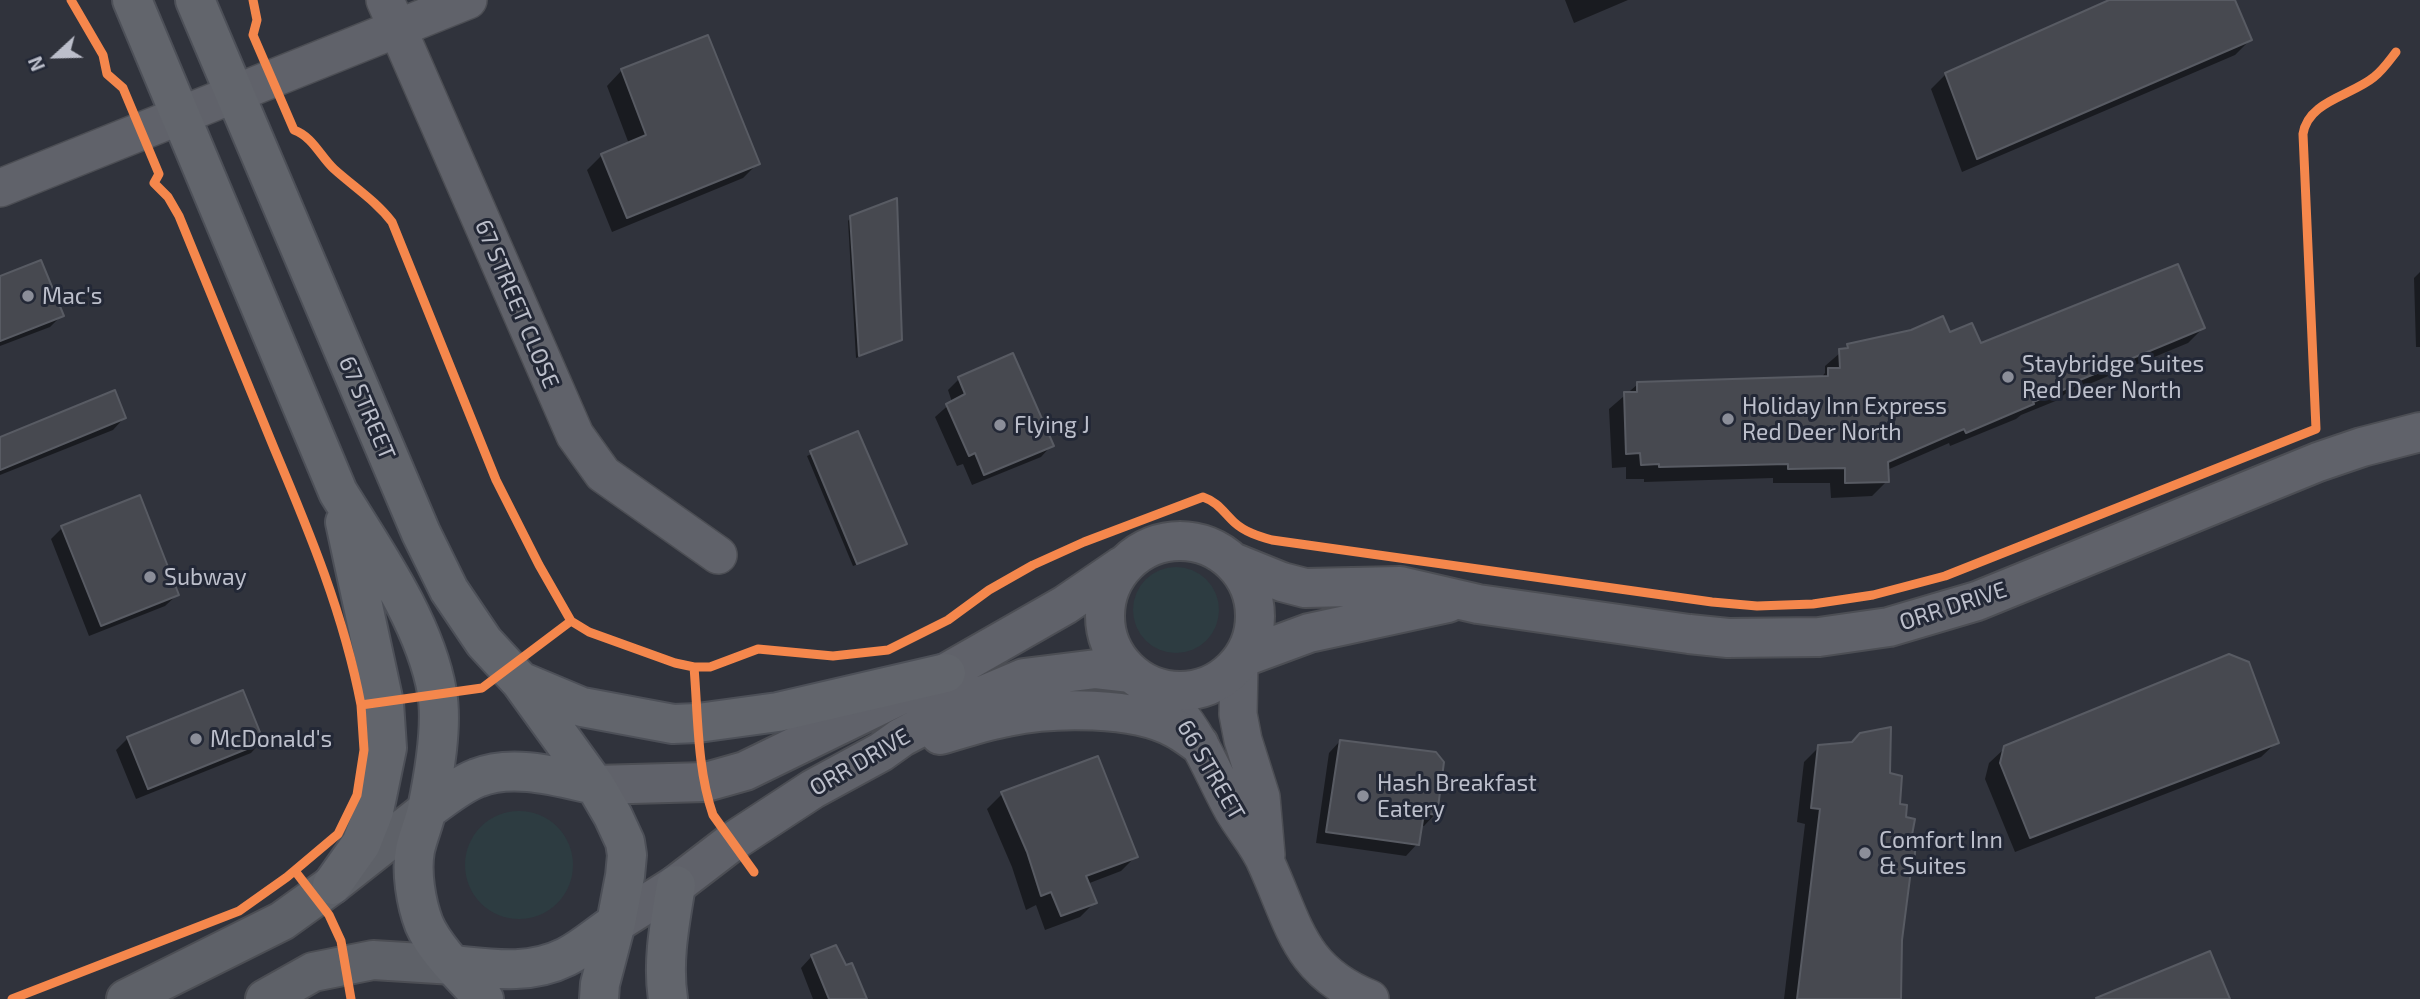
<!DOCTYPE html>
<html>
<head>
<meta charset="utf-8">
<style>
	body { margin:0 }
	#map { position:relative; width:2420px; height:999px; overflow:hidden; background:#30333c; font-family:"Exo 2",sans-serif }
	canvas { display:block }
	.north { position:absolute; left:21px; top:21px; width:70px; height:70px; -webkit-text-stroke:5px #232836; paint-order:stroke; rotate:248deg; font-size:19px; font-weight:700; line-height:28px; text-align:center; color:#bcbfcb }
	.north::after { content:''; display:block; margin:auto; width:24px; height:32px; background:#bcbfcb; clip-path:polygon(50% 0,100% 100%,50% 72%,0 100%) }
</style>
</head>
<body>
<div id="map">
<canvas width="2420" height="999"></canvas>
<div class="north">N</div>
</div>
<script>
const ctx = document.querySelector('canvas').getContext('2d');
ctx.lineJoin = 'round';
function paint(path, color) {
  ctx.fillStyle = color;
  ctx.fill(path, 'evenodd');
}
function trace(path, color, width, dash) {
  ctx.strokeStyle = color;
  ctx.lineWidth = width;
  ctx.lineCap = dash ? 'butt' : 'round';
  ctx.setLineDash(dash || []);
  ctx.stroke(path);
}
function write(font, color, halo, rows, align = 'center') {
  ctx.font = font + ' "Exo 2",sans-serif';
  ctx.lineWidth = 6;
  ctx.setLineDash([]);
  ctx.textBaseline = 'middle';
  ctx.strokeStyle = halo;
  ctx.fillStyle = color;
  for (const [text, x, y, turn = 0] of rows) {
    ctx.save();
    ctx.translate(x, y);
    ctx.rotate((+turn || 0) * Math.PI / 180);
    ctx.textAlign = isNaN(turn) ? turn : align;
    if (halo) ctx.strokeText(text, 0, 0);
    ctx.fillText(text, 0, 0);
    ctx.restore();
  }
}
paint(new Path2D(`
	M1133 610a43 43 0 1 1 86 0a43 43 0 1 1-86 0Z
	M465 865a54 54 0 1 1 108 0a54 54 0 1 1-108 0Z`), '#2d3c41');
paint(new Path2D(`
	M1565,0H1628L1574,23Z
	M2113,0H2233L2250,40L2235,55L1962,172L1931,89L1946,74Z
	M622,70L758,163L743,178L612,232L587,170L602,155L629,144L607,86Z
	M851,217L900,339L897,342L856,358L848,221Z
	M2420,272V347H2416L2414,278Z
	M0,278L62,315L50,327L0,346Z
	M2203,328L2188,343L2065,394L2058,400L2021,415L2016,419L1950,446L1949,443L1887,470V481L1872,496L1831,498L1830,483H1773V478L1644,482V479H1626V467L1612,468L1609,409L1638,384L1821,378L1825,373V366L1848,346L1949,335L1980,345Z
	M959,379L1052,445L1041,457L972,485L963,464L957,466L935,417L952,402L948,390Z
	M124,418L113,430L0,475V439Z
	M857,433L905,544L902,547L853,566L807,456Z
	M62,528L177,595L165,606L89,636L51,539Z
	M128,738L262,741L251,753L136,799L116,750Z
	M1340,741L1435,814L1424,826L1420,825L1417,844L1406,856L1316,843L1329,753Z
	M2277,742L2261,757L2015,852L1985,779L1989,763L2005,748Z
	M1819,747L1888,775L1898,806L1904,818L1910,837L1912,870L1909,873L1900,940V999H1784L1805,824L1797,822L1804,762Z
	M1002,794L1136,856L1121,871L1087,884L1095,902L1080,917L1045,930L1036,905L1026,910L1012,867L987,809Z
	M812,956L865,999H813L801,968Z`), '#0007');
const building = new Path2D(`
	M2109,0H2235L2252,40L1977,159L1945,73Z
	M708,35L760,164L627,218L601,154L646,135L621,69Z
	M897,198L902,340L859,356L850,216Z
	M41,260L64,316L0,341V276Z
	M2178,264L2205,328L2075,382V385L2033,402L2034,404L1966,433L1964,429L1888,462L1889,482L1845,483V468L1788,469V464L1659,467V464L1641,465L1640,453L1626,454L1624,392H1637V382L1828,376V368H1840L1839,349L1848,348L1847,344L1911,330L1943,316L1950,332L1972,323L1981,343Z
	M1013,353L1054,446L984,475L975,453L969,456L946,404L965,394L958,377Z
	M115,390L126,418L0,470V437Z
	M858,431L907,544L857,564L810,451Z
	M140,495L179,595L101,626L61,526Z
	M2229,654L2249,662L2279,743L2030,838L2000,763L2004,746Z
	M243,690L264,742L148,789L127,737Z
	M1891,727L1890,773L1902,776L1900,804L1907,805L1906,817L1915,819L1912,835L1916,836L1914,870H1911L1902,940L1901,999H1797L1820,809L1811,808L1818,745L1852,742L1860,733Z
	M1340,740L1436,752L1444,762L1437,815L1424,813L1419,845L1326,832Z
	M1098,756L1138,857L1086,876L1097,903L1061,916L1051,892L1041,896L1027,852L1001,792Z
	M836,945L846,965L852,963L867,999H829L811,955Z
	M2210,951L2230,999H2097L2096,998Z`);
paint(building, '#474950');
trace(building, '#585b63', 2);
const minor = new Path2D(`
	M385,0L575,435L603,474L718,555
	M0,188L468,0
	M1239,664L1238,714L1243,740L1261,797L1266,855
	M1147,684C1156,692 1167,699 1175,709C1201,739 1214,776 1233,810C1244,829 1259,845 1267,865C1295,927 1300,971 1370,999`);
const tertiary = new Path2D(`
	M1105 616a75 75 0 1 1 150 0a75 75 0 1 1-150 0Z
	M1235,563L1282,582L1305,588L1400,586L1478,604L1689,634L1728,638L1819,637L1889,627L1977,601L2318,462L2362,447L2420,432
	M1244,657L1309,633L1448,603
	M940,735C962,729 984,721 1007,717C1053,707 1135,706 1176,729C1184,733 1191,739 1199,744
	M595,785L706,782L745,771L946,673L1065,605L1122,566
	M616,923L676,885L732,842L813,789L881,752L902,737L979,697L1024,678L1096,669L1131,673`);
const secondary = new Path2D(`
	M126,999L282,921L332,885L427,810
	M265,999L313,972L373,960L454,965`);
const primary = new Path2D(`
	M132,0L338,492C375,552 425,623 437,692C443,726 434,775 427,809C424,823 418,836 415,850C411,872 416,903 424,924C435,950 465,978 484,999
	M195,0L421,533L449,590L484,642L520,681L595,785L613,816L625,842L627,855L625,876L616,923L600,984L599,999
	M520,681L582,707L673,724L698,723L778,712L946,673
	M427,810C443,799 459,785 477,778C513,763 559,777 595,785
	M332,885L361,844L374,811L387,748L384,703L345,522
	M454,965C493,969 530,975 566,957C584,948 600,933 616,923
	M668,999C662,961 670,922 676,885`);
trace(minor, '#4c4e54', 40);
trace(tertiary, '#4c4e54', 42);
trace(secondary, '#4c4e54', 42);
trace(primary, '#4d5058', 42);
trace(minor, '#60626a', 37);
trace(tertiary, '#60626a', 38);
trace(secondary, '#5e6168', 38);
trace(primary, '#62656c', 38);
trace(new Path2D(`
	M71,0L103,55L107,74L123,88L159,174L154,183L168,197L179,216C211,294 243,371 274,448C309,531 344,615 361,705
	M253,0L257,20L253,35L294,130C313,137 320,156 334,169C354,187 376,201 392,222L496,480L539,565L571,621L589,632L675,663L694,667H710L758,649L833,656L888,650L948,620L989,590L1033,565L1084,542L1203,497C1218,502 1224,513 1235,523C1245,532 1258,536 1272,540L1712,602L1757,606L1813,604L1873,595L1945,576L2316,429L2303,134C2308,101 2351,96 2374,77C2383,70 2389,61 2396,52
	M694,667C698,715 697,769 713,815L754,872
	M295,871L329,915L341,941L351,999
	M12,999L239,911L287,877L338,834L357,795L364,750L361,705L482,688L571,621`), '#f5874c', 9);
for (const [x, y, r, color] of [
	[28,296,7,"#8b8e99"],
	[2008,377,7,"#8b8e99"],
	[1728,419,7,"#8b8e99"],
	[1000,425,7,"#8b8e99"],
	[150,577,7,"#8b8e99"],
	[196,739,7,"#8b8e99"],
	[1363,796,7,"#8b8e99"],
	[1865,853,7,"#8b8e99"]
]) {
  const dot = new Path2D();
  dot.arc(x, y, r, 0, 2 * Math.PI);
  ctx.fillStyle = color;
  ctx.fill(dot);
  trace(dot, '#232836', 2.5);
}
write('23px', '#bcbfcb', '#232836', [
	["Mac's",42,296],
	["Staybridge Suites",2022,364],
	["Red Deer North",2022,390],
	["Holiday Inn Express",1742,406],
	["Red Deer North",1742,432],
	["Flying J",1014,425],
	["Subway",164,577],
	["McDonald's",210,739],
	["Hash Breakfast",1377,783],
	["Eatery",1377,809],
	["Comfort Inn",1879,840],
	["& Suites",1879,866]
], 'left');
write('23px', '#bcbfcb', '#232836', [
	["67 STREET CLOSE",517,304,67],
	["67 STREET",367,408,67],
	["ORR DRIVE",1953,606,-18],
	["ORR DRIVE",860,762,-30],
	["66 STREET",1211,770,60]
]);
</script>
</body>
</html>
